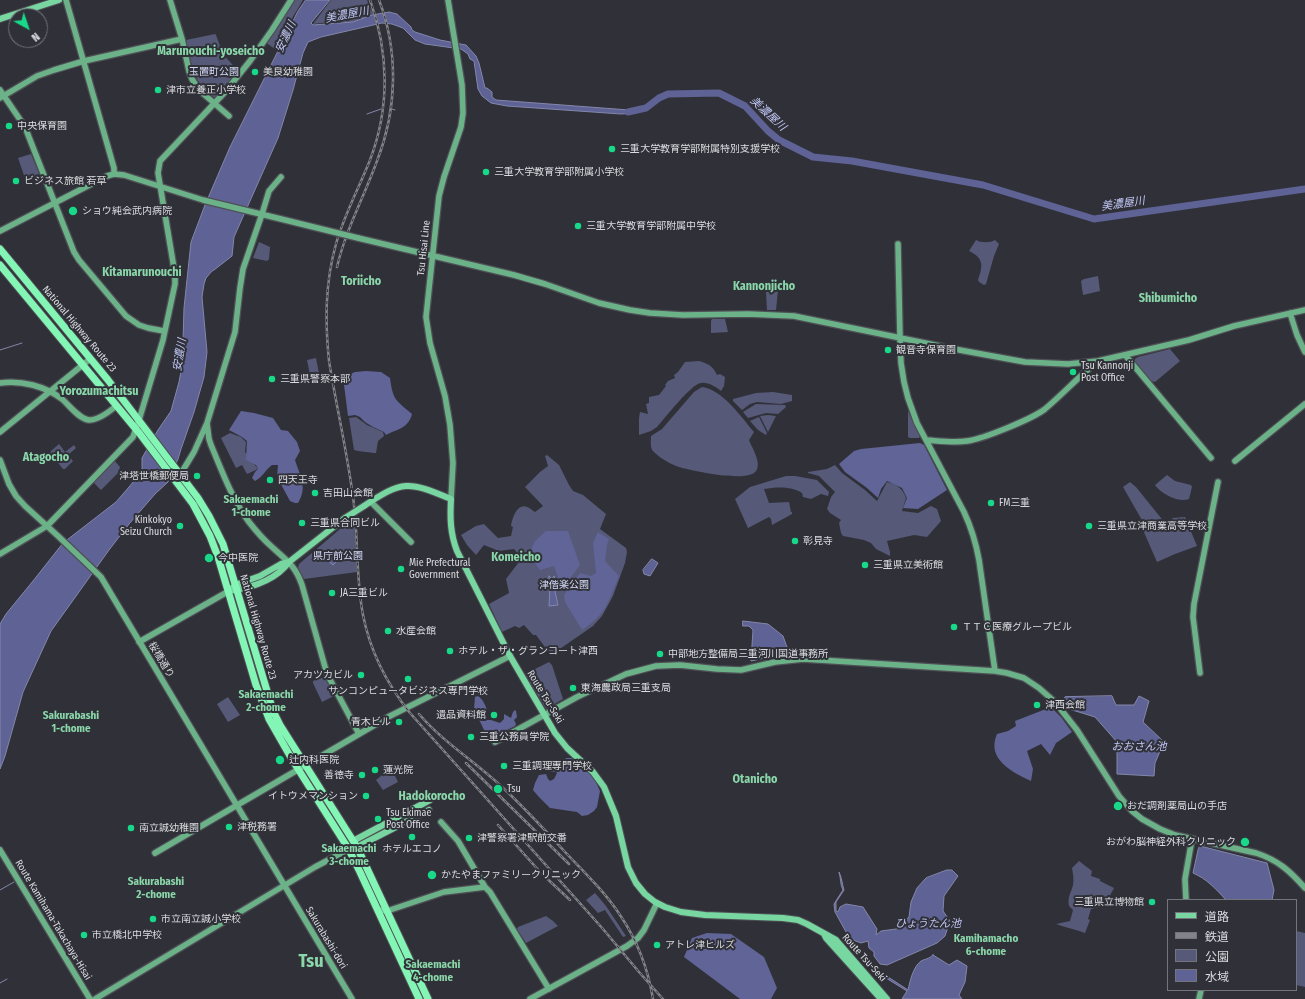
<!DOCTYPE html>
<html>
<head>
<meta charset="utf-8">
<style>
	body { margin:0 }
	#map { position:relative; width:1305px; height:999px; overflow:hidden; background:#303138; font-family:"Fira Sans Condensed","Noto Sans JP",sans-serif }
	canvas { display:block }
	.legend { position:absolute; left:1167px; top:899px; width:130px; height:92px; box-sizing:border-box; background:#303138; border:1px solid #74757c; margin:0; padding:5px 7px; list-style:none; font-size:12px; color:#dbdce1 }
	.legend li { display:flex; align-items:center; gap:8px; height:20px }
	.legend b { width:20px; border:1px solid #74757c }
	.north { position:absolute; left:8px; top:8px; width:40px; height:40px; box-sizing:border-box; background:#303138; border:1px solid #74757c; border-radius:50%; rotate:140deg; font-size:11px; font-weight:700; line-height:16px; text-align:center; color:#dbdce1 }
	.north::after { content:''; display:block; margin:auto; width:14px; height:18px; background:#18d989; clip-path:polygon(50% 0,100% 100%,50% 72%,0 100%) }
</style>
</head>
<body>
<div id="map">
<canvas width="1305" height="999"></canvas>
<ul class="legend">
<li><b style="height:5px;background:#78d6a1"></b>道路</li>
<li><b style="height:5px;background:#83848a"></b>鉄道</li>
<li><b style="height:11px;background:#565978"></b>公園</li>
<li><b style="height:11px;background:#5e6294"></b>水域</li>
</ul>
<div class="north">N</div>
</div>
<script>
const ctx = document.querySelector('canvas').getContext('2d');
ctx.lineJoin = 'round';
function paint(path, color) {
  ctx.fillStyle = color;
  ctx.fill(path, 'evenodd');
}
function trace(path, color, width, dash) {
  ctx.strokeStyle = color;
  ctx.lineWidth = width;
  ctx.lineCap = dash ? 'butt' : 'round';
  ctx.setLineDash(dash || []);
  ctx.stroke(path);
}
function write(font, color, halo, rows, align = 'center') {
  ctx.font = font + ' "Fira Sans Condensed","Noto Sans JP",sans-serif';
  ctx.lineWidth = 4;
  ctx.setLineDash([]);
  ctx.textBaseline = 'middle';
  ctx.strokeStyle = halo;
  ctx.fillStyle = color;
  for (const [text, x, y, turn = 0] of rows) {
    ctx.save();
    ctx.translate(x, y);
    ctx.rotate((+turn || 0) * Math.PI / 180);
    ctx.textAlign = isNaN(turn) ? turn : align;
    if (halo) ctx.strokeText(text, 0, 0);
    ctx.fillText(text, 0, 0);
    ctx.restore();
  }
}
paint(new Path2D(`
	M293,0H303L285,30L275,49L265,42Z
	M331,0H367L373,14L350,23L339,21L313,24Z
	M215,34L216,35L223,54L238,71L216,98C194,88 191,61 186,40Z
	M31,154L39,173L38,175L26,181L18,158Z
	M976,240C981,243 990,243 995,240L999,244L994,256L986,284L984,285L979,282L978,280C983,266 984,258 969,251Z
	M259,242L270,247L269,259L267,261L253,258Z
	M1098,276L1100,291L1083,295L1081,281L1084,279Z
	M768,290H778L776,310H767L766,292H768Z
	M712,319H725L728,332L711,333V321Z
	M1170,349L1180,361L1155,382L1151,381L1135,362V359L1138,357Z
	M316,358L320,379L311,380L307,360Z
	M699,361C709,364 713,366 717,375L720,374L725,377L724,386L721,391C716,387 708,382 701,383C691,384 666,417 657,427L651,431L639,435V418L640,412L648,414L646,404L649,403V397L659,395L666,386L665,385L668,381L675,378L674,375L678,372L685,362Z
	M702,387C722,389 742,418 754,432L749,440C752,448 762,463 756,471C748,483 692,471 679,467C672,465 658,457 653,451C650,448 651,441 651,436L662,429L694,392Z
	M773,392L792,395V401L781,404L757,402L750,404L742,410L733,401V399L756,393Z
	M756,404L785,405L786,407L778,414L766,413L748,418L743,412Z
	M908,411L920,436L919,438H910L908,437Z
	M768,415L776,416L768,432L760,416Z
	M356,417L367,425L383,432L384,436L378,441L376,453C373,453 358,451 354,450L349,418Z
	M759,417L767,433L766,435L758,430L750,421Z
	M230,433L241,437L246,442L245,452L258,469L247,474L242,465L236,468L221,438Z
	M59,444L65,452L74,445L76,448L68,455L73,461L65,469H63L50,453L51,451Z
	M547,455L559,465L569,485L573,491L583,495L606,514L600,529L626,548L627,552L625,563L613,596L602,616L593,626L551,655L536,635H533L524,625L519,628L515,626L502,632L489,604L509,593L506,579L522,558L514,549L499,551L484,545L476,555L467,545L461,535L476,526L484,524L498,538L511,536L513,527L511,526C512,519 517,503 527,507C530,508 533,511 535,512L543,506L525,487L540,472L548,466L545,456Z
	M114,460L120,467L118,473L101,490L93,482Z
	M835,465L842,473L865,490L877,501L887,482C897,484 903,489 906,498L902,511L918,513L931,506L937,509L941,521L927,537L914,535L887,541L890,552V556L876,549L871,543L864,540L843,536L841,533L839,523L841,520L830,513L827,509L831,497L835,492L819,476L808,473V472L827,469Z
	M1167,475L1175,481L1191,485L1192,487L1189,499C1179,503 1161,494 1155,485Z
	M786,476H795L817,480L829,492L828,496L821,494L811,499L803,497L802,493C792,486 776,487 764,489L769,503L789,502L791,512H792V514L772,525L771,519L769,517L748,528L735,499L750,487Z
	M1130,482L1136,487L1165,523L1173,518L1185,517L1197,546L1175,554L1157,562L1143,530L1147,529L1123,487Z
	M354,519L357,572L304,579L298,568L299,564L347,523Z
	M549,662L552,665L563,699L546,709L525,674Z
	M325,677L334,696L322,702L313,683V681Z
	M228,697L240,715L228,722L217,704Z
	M390,769L392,770L398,782L383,790L376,780Z
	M1079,861L1092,871L1091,876L1100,879V881L1114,888L1105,905L1091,909L1088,919L1090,920L1085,933C1075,929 1066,928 1056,924L1070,921L1073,910L1069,906C1067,897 1071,893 1073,885C1074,879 1073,874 1072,868Z
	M595,893L606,906L626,936L623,937L605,910L598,913L586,900Z
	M546,916L553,921L558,926L526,943L517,929L518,927Z
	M1296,931L1305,933V987L1296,985Z`), '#565978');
paint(new Path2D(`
	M366,371L381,372L390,378C393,401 396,400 412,414C408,429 397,429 386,435L384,432L373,427L365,422L360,417L355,415L348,416L343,377L355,372Z
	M241,411L254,413L273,418L281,430L288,431L297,442L300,451L295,460C300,476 308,487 298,503H295L290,501L277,477L278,465H272C266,469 262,478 255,481L252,478L255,472L258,469L256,465L246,460L247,441L242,437L229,430Z
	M920,443L924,445L947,490L918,509L903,508L907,498L902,488L887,481L881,489L878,498L867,488L845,472L839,464L854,451L861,449Z
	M546,531H568L580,565L563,588H560L558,577L554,566L540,570L534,562L527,559L535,541Z
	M598,532L609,539L607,545L605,561L619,576C608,602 607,614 582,630L565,602L564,595L580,573L591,576L596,573L593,543Z
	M478,696C482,698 487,707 487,712L483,716L485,720H491L500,723L504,719V714L511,718L513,712L515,710L516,711L517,717L514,720L516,724L515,726L497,735L485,732L474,709L475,697Z
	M1051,707L1061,717L1072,732L1056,743L1050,755L1041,744L1027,751L1033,769L1031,781C1012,772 986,759 997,734L1008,731L1016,726L1015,721Z
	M566,758H571L583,765L596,782L600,791L597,807L594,811L588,815L582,816L577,812L550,808L538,796L533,790L535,783L539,775L546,774L548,779L550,781L554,779L557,773L556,772L549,771L552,765C559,765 563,766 566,758Z
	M707,933L731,934L764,957L777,988L771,999H740L684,957L692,938Z`), '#606496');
const water = new Path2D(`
	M306,0H330L311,23L313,25L353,22L372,15L389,12L397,14L411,27L412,30L415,32L440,40L466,45L476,56L479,63L485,88H487L492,92V97L496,100L629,110L636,109V113L621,114L507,106L491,103L482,96L478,89L474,61L470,59L468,54L461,49L425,44L415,40L403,28L392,24L382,23L321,37L308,42L303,53L293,90L278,138L234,237L232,256L214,270L212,271L206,278L204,284L202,297L207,352L204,377L194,412L181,449L178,459L168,482L155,494L129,524L109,550L51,631L23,692L5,756L0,769V624L6,614L33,581L63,543L116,502L129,487L142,471V458L158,430L171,411L179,382L184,355L183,341L184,308L191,242L205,205L230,147L298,11Z
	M329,550L339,559L333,565L323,556Z
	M652,559L658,563L650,576L644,574L643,570Z
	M549,576L552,579L554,576L556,584L555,592L558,605L549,606L550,586Z
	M743,621L768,624L783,636L789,653L751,661L753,630L749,626H743Z
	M1112,696L1116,705H1134L1139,696L1149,701L1143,722L1164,742L1155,763L1154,776L1117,774V742L1095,717L1069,709L1062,702L1065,697Z
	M1200,846L1267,863L1274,890L1272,900H1226C1216,889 1207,879 1193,873L1198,850Z
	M947,870H952L958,876L944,896L943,911L950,921L945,936L937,943L887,965L880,964L874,956V952L869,948L868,941L861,943L850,939L835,912L834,904L843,890C840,884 841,879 839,872C842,878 842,884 844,890L836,902V911L838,912L840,907L846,904L863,907L877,929L876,935L881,931L896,929L909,917L911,902L917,888L926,878Z
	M933,955L949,965L957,960L967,966L965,982L959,995L962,999H902L907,991L886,978L882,973L908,990C910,981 913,967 921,961C925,959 929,959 933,955Z`);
paint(water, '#5e6294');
trace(water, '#8487ab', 1);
trace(new Path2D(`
	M392,109L395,110
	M367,114L381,109
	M0,350L22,343
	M0,890L14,882
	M0,983L7,979`), '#8487ab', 1);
trace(new Path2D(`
	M628,112L646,108L659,98L668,94L719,93L745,106L768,131L779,140L813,157L852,161L983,185L1094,219L1305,189`), '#5e6294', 7);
const secondary = new Path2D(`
	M66,0L114,168V174
	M170,0L182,39L189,71L192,79L199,90L229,116
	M448,0L462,85L463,113L461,127L444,177L439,196L426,317L430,343L445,396L450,425L453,463L451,499
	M0,90L25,127L74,252L79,260L126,316L139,325L148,328L164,331
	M0,98L37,76L54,70L84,61L182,39
	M0,231L107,176L114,174L124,175L203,200L281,219
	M358,238L514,275L545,284L599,303L630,310L650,313L683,315L748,314L794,316L954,349L1025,362L1068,364L1098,361L1189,340L1234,326L1305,310
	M898,244L900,338L901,363L904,382L908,398L917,423L964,512C971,527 976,543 979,560L995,671
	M1290,313L1297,335L1305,352
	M1125,355L1211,458
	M0,383C21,380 45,386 62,399C69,405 79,419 89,420C99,420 109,412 116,406
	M207,423L209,439L211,445C222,471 232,499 249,522C256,531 264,540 272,547C287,561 295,565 302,585L327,674L359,734
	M0,432L90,359
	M927,440C940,441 954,443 967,441C983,439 1032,419 1045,409C1063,394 1079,376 1097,362
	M0,460L9,484L16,496L25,506L58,536L101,577L352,999
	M1235,461L1305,404
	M180,475L194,452L207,423L235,332L240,288L243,269L262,214L269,191L281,177
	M371,502L411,542
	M0,554L47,526L133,437L139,420L163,340L175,284V274L158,173L160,161L225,92L250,61L272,30L291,0
	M139,642L229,591
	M1200,673L1193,617L1194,604L1218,482
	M495,742L577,697L626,674L656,666L680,665L717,669L741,670L775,662L803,659L995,671L1007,673L1024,678L1039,688L1055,702L1077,730L1119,796L1132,811L1142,819L1160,829L1175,835L1256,853C1278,860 1290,871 1305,888
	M441,822L458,841L485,887L490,892L549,989
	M0,850L90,999
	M155,853L390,716L510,656
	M1186,900L1185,879L1192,839
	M378,910L387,911L444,892L485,887
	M95,999L315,867L351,848
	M530,999L627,946L638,938L644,930L657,903
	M1199,999L1201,990`);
const primary = new Path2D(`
	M0,19L59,0
	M364,506C403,480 408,481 451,499C450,517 450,533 457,551L510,656L555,733L567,748L593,772L604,787L616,816L628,867L636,883L645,894L655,902L665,907L681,912L705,915L783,918L798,920L807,924L836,940L887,999
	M233,587L235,585L260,576L281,564L289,562
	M229,591C250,588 276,580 289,562L345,518
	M353,841L430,800
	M357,847L429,810
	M824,934L826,938L881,999`);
const highway = new Path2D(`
	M0,249L108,380L198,498L209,516L223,544L273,711L280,725L357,847L428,999
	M0,265L140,434L193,504L210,536L218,557L256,685L269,719L293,761L348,848L360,872L419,999`);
trace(secondary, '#4f5056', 8);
trace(primary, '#4f5056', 8);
trace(highway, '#4f5056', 9);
trace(secondary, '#6bb289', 5.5);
trace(primary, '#78d6a1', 6);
trace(highway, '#83f6b6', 7);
const rail = new Path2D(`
	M370,0C389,52 390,108 370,160C359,188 344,215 336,244C325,283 325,321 329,361C336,404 346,447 352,490C359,531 355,574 363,615C370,651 387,684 410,713L603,929L639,972L663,999
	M337,267C346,229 364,197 377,161C397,110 399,52 379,0
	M419,714C443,742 474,761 501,786C524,807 545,830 566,853C585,873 605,892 620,915C637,940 648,969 653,999
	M466,763L569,864
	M498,825L541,873L570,900`);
trace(rail, '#83848a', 2.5);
trace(rail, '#303138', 1, [3]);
const secondaryBridge = new Path2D(`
	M281,219L358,238`);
const primaryBridge = new Path2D(`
	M345,518L364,506`);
trace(secondaryBridge, '#4f5056', 8, []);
trace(primaryBridge, '#4f5056', 8, []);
trace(secondaryBridge, '#6bb289', 5.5);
trace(primaryBridge, '#78d6a1', 6);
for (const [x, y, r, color] of [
	[255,72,4,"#18d989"],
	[158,90,4,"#18d989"],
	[9,126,4,"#18d989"],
	[612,149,4,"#18d989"],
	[486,172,4,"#18d989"],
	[16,181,4,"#18d989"],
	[73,211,5,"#18d989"],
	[578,226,4,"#18d989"],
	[888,350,4,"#18d989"],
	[1073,372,4,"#18d989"],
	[272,379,4,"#18d989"],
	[197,476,4,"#18d989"],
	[270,480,4,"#18d989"],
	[315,493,4,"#18d989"],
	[991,503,4,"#18d989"],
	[302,523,4,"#18d989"],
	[180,526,4,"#18d989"],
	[1089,526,4,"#18d989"],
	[795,541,4,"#18d989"],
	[209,558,5,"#18d989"],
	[865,565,4,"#18d989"],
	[401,569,4,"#18d989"],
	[332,593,4,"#18d989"],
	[954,627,4,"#18d989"],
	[388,631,4,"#18d989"],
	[450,651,4,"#18d989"],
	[660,654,4,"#18d989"],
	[361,675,4,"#18d989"],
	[408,679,4,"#18d989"],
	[573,688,4,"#18d989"],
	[1037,705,4,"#18d989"],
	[494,715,4,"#18d989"],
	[399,722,4,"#18d989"],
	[471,737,4,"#18d989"],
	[280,760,5,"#18d989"],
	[504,766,4,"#18d989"],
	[375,770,4,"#18d989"],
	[362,775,4,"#18d989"],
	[498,789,5,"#18d989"],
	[366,796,4,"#18d989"],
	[1118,806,5,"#18d989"],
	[378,819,4,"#18d989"],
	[229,827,4,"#18d989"],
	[131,828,4,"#18d989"],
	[412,837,4,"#18d989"],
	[469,838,4,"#18d989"],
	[1245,842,5,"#18d989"],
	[432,875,5,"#18d989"],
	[1152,902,4,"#18d989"],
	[153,919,4,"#18d989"],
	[84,935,4,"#18d989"],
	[657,945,4,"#18d989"]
]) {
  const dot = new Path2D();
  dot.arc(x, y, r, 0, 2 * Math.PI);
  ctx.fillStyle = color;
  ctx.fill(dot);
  trace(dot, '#303138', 1.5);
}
write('10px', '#d6dbfa', '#303138', [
	["玉置町公園",214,72],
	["県庁前公園",338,556],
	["津偕楽公園",564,585]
]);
write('10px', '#dbdce1', '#303138', [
	["美良幼稚園",263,72],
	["津市立養正小学校",166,90],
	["中央保育園",17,126],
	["三重大学教育学部附属特別支援学校",620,149],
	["三重大学教育学部附属小学校",494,172],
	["ビジネス旅館 若草",24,181],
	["ショウ純会武内病院",82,211],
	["三重大学教育学部附属中学校",586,226],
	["観音寺保育園",896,350],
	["Tsu Kannonji",1081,366],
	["Post Office",1081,378],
	["三重県警察本部",280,379],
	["津塔世橋郵便局",189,476,"right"],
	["四天王寺",278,480],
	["吉田山会館",323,493],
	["FM三重",999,503],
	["Kinkokyo",172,520,"right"],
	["Seizu Church",172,532,"right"],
	["三重県合同ビル",310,523],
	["三重県立津商業高等学校",1097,526],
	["彰見寺",803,541],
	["今中医院",218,558],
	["Mie Prefectural",409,563],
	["Government",409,575],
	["三重県立美術館",873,565],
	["JA三重ビル",340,593],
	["ＴＴＣ医療グループビル",962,627],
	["水産会館",396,631],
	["ホテル・ザ・グランコート津西",458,651],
	["中部地方整備局三重河川国道事務所",668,654],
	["アカツカビル",353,675,"right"],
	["東海農政局三重支局",581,688],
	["サンコンピュータビジネス専門学校",408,691,"center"],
	["津西会館",1045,705],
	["遺品資料館",486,715,"right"],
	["青木ビル",391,722,"right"],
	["三重公務員学院",479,737],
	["辻内科医院",289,760],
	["三重調理専門学校",512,766],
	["蓮光院",383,770],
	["善徳寺",354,775,"right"],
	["Tsu",507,789],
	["イトウメマンション",358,796,"right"],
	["おだ調剤薬局山の手店",1127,806],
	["Tsu Ekimae",386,813],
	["Post Office",386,825],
	["津税務署",237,827],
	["南立誠幼稚園",139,828],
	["津警察署津駅前交番",477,838],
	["おがわ脳神経外科クリニック",1236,842,"right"],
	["ホテルエコノ",412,849,"center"],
	["かたやまファミリークリニック",441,875],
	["三重県立博物館",1144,902,"right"],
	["市立南立誠小学校",161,919],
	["市立橋北中学校",92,935],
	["アトレ津ヒルズ",665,945]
], 'left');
write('10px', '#dbdce1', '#303138', [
	["Tsu Hisai Line",424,248,-84],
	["National Highway Route 23",79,329,50],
	["National Highway Route 23",258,627,74],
	["桜橋通り",161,660,59],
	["Route Tsu-Seki",545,697,59],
	["Route Kamihama-Takachaya-Hisai",53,920,59],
	["Sakurabashi-dori",326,938,59],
	["Route Tsu-Seki",864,958,48]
]);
write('italic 11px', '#c2c8f7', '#303138', [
	["美濃屋川",347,15,-11],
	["安濃川",286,37,-65],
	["美濃屋川",768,114,43],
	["美濃屋川",1123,204,-8],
	["安濃川",180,355,-81],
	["おおさん池",1139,747],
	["ひょうたん池",928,924]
]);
write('bold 11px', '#8ad7aa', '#303138', [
	["Sakaemachi",251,500],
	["1-chome",251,513],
	["Sakaemachi",266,695],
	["2-chome",266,708],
	["Sakurabashi",71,716],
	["1-chome",71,729],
	["Sakaemachi",349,849],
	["3-chome",349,862],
	["Sakurabashi",156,882],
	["2-chome",156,895],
	["Kamihamacho",986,939],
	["6-chome",986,952],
	["Sakaemachi",433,965],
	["4-chome",433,978]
]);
write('bold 12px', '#8ad7aa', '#303138', [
	["Marunouchi-yoseicho",211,52],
	["Kitamarunouchi",142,273],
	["Toriicho",361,282],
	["Kannonjicho",764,287],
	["Shibumicho",1168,299],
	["Yorozumachitsu",99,392],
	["Atagocho",46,458],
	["Komeicho",516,558],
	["Otanicho",755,780],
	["Hadokorocho",432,797]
]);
write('bold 18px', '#8ad7aa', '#303138', [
	["Tsu",311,962]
]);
</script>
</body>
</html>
